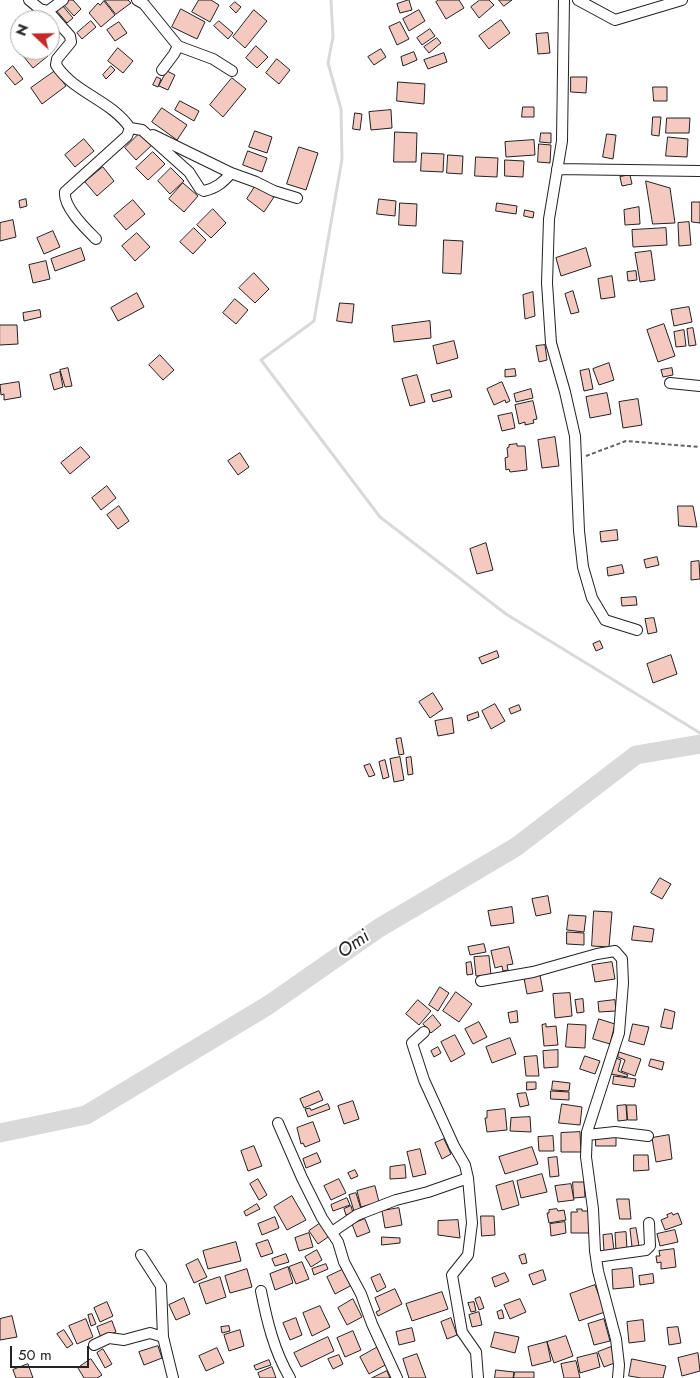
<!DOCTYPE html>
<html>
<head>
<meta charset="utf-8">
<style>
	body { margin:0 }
	#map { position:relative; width:700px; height:1378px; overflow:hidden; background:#fff; font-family:Jost,sans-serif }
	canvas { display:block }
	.north { position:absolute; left:10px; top:10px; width:50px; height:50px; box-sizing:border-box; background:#fff; border:1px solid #a7a7a7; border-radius:50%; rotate:291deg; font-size:14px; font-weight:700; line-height:20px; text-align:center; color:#222 }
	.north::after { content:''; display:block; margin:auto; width:18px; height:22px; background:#c62828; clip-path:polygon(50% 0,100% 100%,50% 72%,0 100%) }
	.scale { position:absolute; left:10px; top:1346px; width:79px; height:22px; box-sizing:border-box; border:2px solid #222; border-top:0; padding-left:6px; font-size:15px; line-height:18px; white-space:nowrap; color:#222; -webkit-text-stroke:4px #fff; paint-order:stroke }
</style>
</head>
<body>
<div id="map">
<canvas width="700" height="1378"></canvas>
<div class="north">N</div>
<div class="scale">50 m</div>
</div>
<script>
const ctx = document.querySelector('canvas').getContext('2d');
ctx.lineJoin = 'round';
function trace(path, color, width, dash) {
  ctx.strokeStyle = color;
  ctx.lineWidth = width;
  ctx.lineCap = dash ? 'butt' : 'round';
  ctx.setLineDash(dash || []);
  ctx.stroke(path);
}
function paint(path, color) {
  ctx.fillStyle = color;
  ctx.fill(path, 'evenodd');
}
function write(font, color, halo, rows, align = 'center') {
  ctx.font = font + ' Jost,sans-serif';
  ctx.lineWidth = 4;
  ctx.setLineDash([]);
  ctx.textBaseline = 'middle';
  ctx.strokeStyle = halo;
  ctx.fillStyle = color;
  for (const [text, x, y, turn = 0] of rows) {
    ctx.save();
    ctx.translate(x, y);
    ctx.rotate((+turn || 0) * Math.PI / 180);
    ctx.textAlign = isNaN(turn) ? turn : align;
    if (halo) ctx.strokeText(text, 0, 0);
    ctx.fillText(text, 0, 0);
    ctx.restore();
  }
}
trace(new Path2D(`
	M331,0L333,37L328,63L341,109L342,159L314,321L261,360L380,517L506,614L700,733`), '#d9d9d9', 3);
trace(new Path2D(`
	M0,1133L86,1115L267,1006L379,928L516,847L636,755L700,744`), '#d9d9d9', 19);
const building = new Path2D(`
	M68,0H73L81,9L74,16L63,4Z
	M105,0H128L131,3L116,14Z
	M199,0H211L219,5L210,22L192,12Z
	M409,0L412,10L400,13L397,4Z
	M439,0H459L464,8L446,19L436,2Z
	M480,0H489L494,5L479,18L471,7Z
	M499,0H512L504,6Z
	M104,1L115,15L101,27L89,13L98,3L100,5Z
	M235,2L241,7L236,13L230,7Z
	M62,5L73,18L67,23L56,10Z
	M181,9L205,22L197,39L172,27Z
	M254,10L267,21L245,48L233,37Z
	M419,10L425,21L409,31L403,19Z
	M48,17L61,33L50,42V20H45Z
	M501,20L510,33L489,49L479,36Z
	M91,21L96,27L82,39L77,33Z
	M219,21L233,33L228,39L214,26Z
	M119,22L127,33L115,41L107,30Z
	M400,22L409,39L397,45L389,27Z
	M430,29L435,36L422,45L417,38Z
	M548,33L550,53L538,54L536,34Z
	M437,38L441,43L429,53L424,47Z
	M256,46L268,57L257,68L246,58Z
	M118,48L133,61L123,73L108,61Z
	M381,49L386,57L374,65L368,57Z
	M21,50H43L48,56L33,68L19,51Z
	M414,52L417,60L403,66L401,57Z
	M444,53L447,62L428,69L424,60Z
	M277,59L290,70L279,84L266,73Z
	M13,66L23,79L15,85L5,73Z
	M111,66L115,70L106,79L103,75Z
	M55,71L66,86L42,104L31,88Z
	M167,71L175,75L168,90L159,86Z
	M157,77L161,79L158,87L153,85Z
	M571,77H587L586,93L571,92Z
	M232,78L246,89L223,117L210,105Z
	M398,82L425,84L424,104L397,101Z
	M653,87H667V101H654Z
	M180,101L199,111L194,121L175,110Z
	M523,107H534V117H522Z
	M162,108L187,125L177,140L152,122Z
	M391,110L392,128L371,130L369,112Z
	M355,113L362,114L360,130L353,129Z
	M653,117H661L659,136L652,135Z
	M667,118H690L689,133H666Z
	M255,131L272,137L267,153L249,147Z
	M395,132L417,133L416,162H394Z
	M140,133L152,145L136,160L125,148Z
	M541,133H551V143L540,142Z
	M607,134L616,135L613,159L603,157Z
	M668,137L688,139L687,157L666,156Z
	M84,139L94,151L75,167L65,155Z
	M534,140L535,155L506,157L505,142Z
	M539,144L551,145L550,163L538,162Z
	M299,147L318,153L306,190L287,184Z
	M248,151L267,158L262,172L243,165Z
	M153,152L165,164L148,180L136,168Z
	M422,153L444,154L443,172L421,171Z
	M448,155L463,156L462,174L447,173Z
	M476,157L498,158L497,177L475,176Z
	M505,160L524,161L523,177L505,176Z
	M103,167L114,181L97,196L85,182Z
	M171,168L184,181L170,194L158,181Z
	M630,175L632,184L622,186L620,177Z
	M646,181L670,188L675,223L653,224Z
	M183,183L198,196L184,212L169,199Z
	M256,185L274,197L264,212L247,199Z
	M26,199L27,206L20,208L19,201Z
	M379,199L396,201L395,216L377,214Z
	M133,200L145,214L126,230L114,216Z
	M692,202H700V223L692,222Z
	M400,203L417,204L416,226L399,225Z
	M497,203L517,206L516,214L496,211Z
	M639,207L640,224L625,225L624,210Z
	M213,209L226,223L211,238L197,225Z
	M525,210L534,212L533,218L524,216Z
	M13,220L16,237L0,241V223Z
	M689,222L691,245L679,246L678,223Z
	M194,228L206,240L193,254L180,242Z
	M666,228L667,245L633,247L632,230Z
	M53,231L60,247L44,254L37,238Z
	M137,233L150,247L135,261L122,246Z
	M444,240L463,241L461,274L443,273Z
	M81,248L85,260L55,271L51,259Z
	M586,248L591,266L561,276L556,258Z
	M651,251L655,280L640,282L635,253Z
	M46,261L50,279L33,283L29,265Z
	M636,271L637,280L628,281L627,272Z
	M254,273L269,289L255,303L239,288Z
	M612,276L615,297L601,299L598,279Z
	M573,291L579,312L571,314L565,294Z
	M533,292L535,316L525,319L523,295Z
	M137,293L144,307L118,321L111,308Z
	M235,299L248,310L236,324L223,313Z
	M340,303L354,304L352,323L337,321Z
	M689,307L692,322L674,326L671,310Z
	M40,310L41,317L24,321L23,313Z
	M430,321L431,338L394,342L392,326Z
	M664,324L675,356L658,362L647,330Z
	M0,325H17L18,344L0,345Z
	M693,328L696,345L689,346L687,329Z
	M684,330L686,346L676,347L674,332Z
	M454,341L458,358L437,364L433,346Z
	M545,345L547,360L539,362L536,346Z
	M160,355L174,370L163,380L149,365Z
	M609,363L614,380L599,385L593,369Z
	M68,368L72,386L65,387L60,370Z
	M672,368L673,375L663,377L661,370Z
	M515,369L516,376L505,377V370Z
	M589,369L593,389L584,391L580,371Z
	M60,372L63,387L54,390L50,375Z
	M417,375L425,402L410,406L402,379Z
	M19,382L21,397L4,400V394L1,395L0,385Z
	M502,382L510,401L506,403L505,400L494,405L487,389Z
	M531,389L533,398L516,402L514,394Z
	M450,390L452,397L433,402L431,395Z
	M607,393L611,414L590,418L586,397Z
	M638,399L642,425L623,428L619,402Z
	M533,401L537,419L533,420L534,423L525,425V422L519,424L515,405Z
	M512,413L515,428L502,431L498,416Z
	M555,437L559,466L542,468L538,440Z
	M517,444V446H525L527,470L510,472L509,469L506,470L505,458L508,457L507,448L509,447V445Z
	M81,447L90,457L70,474L61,463Z
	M240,453L249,467L238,475L228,461Z
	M107,486L116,498L101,510L92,498Z
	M119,506L129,521L118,529L107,515Z
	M678,506H693L697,527L679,526Z
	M617,530L618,540L601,542L600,532Z
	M486,543L493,570L477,574L470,549Z
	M657,557L659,565L646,568L644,560Z
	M699,561L700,579L691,580V562Z
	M622,565L624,573L608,576L607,568Z
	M636,597L637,605L622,606L621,598Z
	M654,618L657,632L648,634L645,619Z
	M600,641L603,648L596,651L593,644Z
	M497,651L499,657L482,664L479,658Z
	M671,655L677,674L653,683L647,664Z
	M433,693L443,709L430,718L419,702Z
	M495,704L505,721L491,729L482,711Z
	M519,705L521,710L511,714L509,709Z
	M478,712L479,717L468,721L467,716Z
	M452,718L454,733L438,736L435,721Z
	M401,738L404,754L399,755L396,739Z
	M400,757L404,780L394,782L390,759Z
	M411,757L413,774L408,775L406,758Z
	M385,760L389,777L383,779L379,762Z
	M370,764L375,775L369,777L364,766Z
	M660,878L671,884L662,899L651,893Z
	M548,896L551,913L536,916L532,899Z
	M512,907L514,923L491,926L488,911Z
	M594,911L612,912L609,947L592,946Z
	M569,915L586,916L584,932L567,930Z
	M634,926L654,929L652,942L632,940Z
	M567,932L584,933V945L567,944Z
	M484,944L486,952L470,955L468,947Z
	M509,947L513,964L507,965L508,970L503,971L502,966L495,968L491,951Z
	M489,956L491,975L476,976L474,957Z
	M471,962L473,974L467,975L466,963Z
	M612,962L615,979L595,982L592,965Z
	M540,975L543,991L527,994L524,978Z
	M440,987L449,993L438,1011L429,1005Z
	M456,992L472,1004L459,1022L443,1011Z
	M570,993L572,1016L555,1018L553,994Z
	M583,999L584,1012L577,1013L575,1000Z
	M418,1000L431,1011L419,1025L406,1014Z
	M615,1000L616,1011L599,1012L598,1002Z
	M665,1009L675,1012L672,1029L661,1027Z
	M517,1011L518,1022L510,1023L508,1013Z
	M433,1015L441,1025L431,1033L423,1024Z
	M599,1019L615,1024L610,1044L593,1039Z
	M479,1022L487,1037L473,1044L465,1029Z
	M546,1024V1027L556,1026L558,1045L544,1046L542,1025Z
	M568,1024L586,1025L585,1048L566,1047Z
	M633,1024L649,1027L644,1045L629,1041Z
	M455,1035L465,1054L451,1062L441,1042Z
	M510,1038L516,1054L492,1063L486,1047Z
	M438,1047L441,1053L434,1057L431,1051Z
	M558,1050V1067L544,1068L543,1051Z
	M619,1052L641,1059L635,1076L621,1071L625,1060L618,1057Z
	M537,1056L539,1076H526L524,1057Z
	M585,1056L600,1061L595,1074L580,1069Z
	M616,1058L621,1060L618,1071L628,1075L627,1077L611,1074Z
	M651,1059L664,1062L662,1070L649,1066Z
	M614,1076L636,1079L634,1087L613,1084Z
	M553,1081L570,1083L569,1091L552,1090Z
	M527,1082H536V1089L527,1090Z
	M319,1091L323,1100L304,1108L300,1099Z
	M551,1091L569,1092V1100L551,1099Z
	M526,1093L529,1105L520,1107L517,1094Z
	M353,1101L359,1119L344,1124L338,1106Z
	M328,1104L330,1109L308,1117L305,1109L310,1108L311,1110Z
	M562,1104L582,1107L580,1125L559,1123Z
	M626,1105L627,1120L618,1121L617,1106Z
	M627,1105H636L637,1120H628Z
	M505,1109L507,1130L487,1132L485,1118H487V1111Z
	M530,1117L531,1132L510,1131L511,1118Z
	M313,1122L320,1141L305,1147L303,1143L301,1144L297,1128Z
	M580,1132L581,1152H561V1133Z
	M596,1135H616V1146H596Z
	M669,1135L672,1159L656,1162L652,1138Z
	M553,1136L554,1151H539L538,1137Z
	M444,1139L451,1154L442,1159L435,1143Z
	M254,1146L262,1166L248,1171L241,1151Z
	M532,1147L538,1164L505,1174L499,1157Z
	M420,1149L426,1174L413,1177L407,1152Z
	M317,1153L321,1162L306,1168L303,1159Z
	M634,1155H648L649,1170L634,1171Z
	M557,1157L559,1176L550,1177L548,1158Z
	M405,1165L406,1178L390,1179V1167Z
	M355,1170L358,1176L351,1179L348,1173Z
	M542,1174L547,1192L521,1198L517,1181Z
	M258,1179L267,1195L259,1200L250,1184Z
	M339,1179L346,1193L331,1200L324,1186Z
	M513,1181L519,1205L502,1210L496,1186Z
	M573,1182H584L585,1197L574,1198Z
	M571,1184L574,1200L558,1202L555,1186Z
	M375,1186L379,1202L361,1207L357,1191Z
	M356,1193L361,1209L354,1211L349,1195Z
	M292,1196L306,1220L287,1230L274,1207Z
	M347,1198L350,1205L333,1211L331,1205Z
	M617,1199H629L631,1219H620Z
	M257,1204L260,1209L246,1216L244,1212Z
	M351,1206L353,1213L346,1215L344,1209Z
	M399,1208L402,1225L385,1228L382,1211Z
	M557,1209L558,1211L564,1210L566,1220L549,1223L547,1213H549V1210Z
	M577,1209H582V1211H592V1233H571V1212H577Z
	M672,1213L673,1215L678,1213L682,1224L665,1230L661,1220L668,1217L667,1215Z
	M481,1216H494L495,1235L482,1236Z
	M275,1217L279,1228L262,1235L258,1224Z
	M365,1219L370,1232L357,1237L352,1224Z
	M458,1220L460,1238L438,1235V1221Z
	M322,1222L331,1235L318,1244L309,1231Z
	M565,1222L566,1233L551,1236L550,1224Z
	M636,1228L639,1246L632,1247L630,1229Z
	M675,1230L678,1242L660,1246L657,1234Z
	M626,1232L627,1249L616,1250L615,1233Z
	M309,1233L313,1247L299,1251L295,1238Z
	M612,1234L614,1250L604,1251L603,1235Z
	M382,1237L400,1238V1243L382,1245Z
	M268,1240L273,1253L261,1257L256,1244Z
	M236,1242L241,1261L208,1269L203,1251Z
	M674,1249L676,1267L661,1269V1262L657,1263L656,1256H660L659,1251Z
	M317,1250L322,1260L311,1267L305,1257Z
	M286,1254L289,1262L275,1266L272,1259Z
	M525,1254L527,1263L522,1264L519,1256Z
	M198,1259L207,1277L194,1283L186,1265Z
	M302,1262L309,1279L296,1284L289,1267Z
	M326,1264L328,1269L314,1275L312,1269Z
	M288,1267L293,1283L275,1290L270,1274Z
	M632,1268L634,1287L613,1289L612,1270Z
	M247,1269L252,1287L230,1293L225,1276Z
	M344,1269L352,1285L335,1294L327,1277Z
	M543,1270L546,1280L533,1285L529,1275Z
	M505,1273L509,1281L495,1287L492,1278Z
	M380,1274L386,1287L377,1292L371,1278Z
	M653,1274L654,1283L640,1285L639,1276Z
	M220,1277L226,1297L206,1304L199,1284Z
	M595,1285L605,1312L579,1321L570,1294Z
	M395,1289L402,1304L378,1316L376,1312L380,1310L375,1298Z
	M442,1292L448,1309L412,1321L406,1304Z
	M480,1297L484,1308L479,1310L475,1299Z
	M184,1298L190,1314L176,1320L169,1305Z
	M353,1299L362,1317L347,1325L338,1308Z
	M520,1299L526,1312L510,1319L504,1305Z
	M107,1302L113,1316L100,1322L94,1308Z
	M474,1302L476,1311L471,1312L468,1303Z
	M320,1306L330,1327L312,1336L303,1313Z
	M502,1310L504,1318L499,1319L497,1312Z
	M479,1312L482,1325L472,1327L469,1315Z
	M92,1314L96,1324L91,1326L88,1315Z
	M12,1316L17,1337L0,1340V1319Z
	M296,1318L302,1335L290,1340L283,1323Z
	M451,1318L457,1335L447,1339L441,1322Z
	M86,1319L93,1337L77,1344L69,1326Z
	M604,1319L610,1341L594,1345L588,1324Z
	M643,1320L645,1341L629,1343L627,1322Z
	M112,1321L116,1332L101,1338L97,1327Z
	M229,1326L230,1331L222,1333L221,1327Z
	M678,1327L681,1343L669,1345L667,1328Z
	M412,1328L415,1341L399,1345L396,1332Z
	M64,1330L73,1344L67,1348L57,1334Z
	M240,1330L244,1346L229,1351L224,1335Z
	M353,1331L361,1350L345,1357L337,1338Z
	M495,1332L519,1337L515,1353L491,1347Z
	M566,1336L573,1356L554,1363L547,1342Z
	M328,1337L334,1351L301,1367L294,1353Z
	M547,1342L551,1361L532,1366L528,1347Z
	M158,1346L162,1358L144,1365L139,1352Z
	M378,1347L387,1364L369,1374L360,1357Z
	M611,1347L617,1362L604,1367L598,1352Z
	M217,1348L224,1363L206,1371L199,1356Z
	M103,1349L112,1364L105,1368L97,1353Z
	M597,1353L600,1367L580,1373L577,1358Z
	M698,1353L700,1371L682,1376L678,1358Z
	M417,1354L426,1378H409L403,1359Z
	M339,1355L343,1364L333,1369L328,1359Z
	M91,1359L102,1375L97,1378H84L78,1368Z
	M632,1359L666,1366L663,1378H641L629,1376Z
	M269,1360L271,1365L256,1370L254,1366Z
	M576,1361L580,1378H564L561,1364Z
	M28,1364L33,1378H16L13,1370Z
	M272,1367L276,1378H260L258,1373Z
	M496,1370L514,1372L513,1378H495Z
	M387,1371L390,1378H372Z
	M515,1372H534V1378H514Z`);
paint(building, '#f3c9c0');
trace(building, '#222', 1);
const minor = new Path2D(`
	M29,0L40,9L48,11L63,0
	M137,0L144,4L178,46L213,59L232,71
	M564,0L562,141L549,219L547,283L551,343L565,392L575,436L579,531L583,567L592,598L605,620L637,630
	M578,0L615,20L682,0
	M48,11L70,36L71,42L57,59L56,65C74,93 111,100 130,128L127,136L65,192C63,207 86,229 96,239
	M162,70L174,54L178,46
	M130,128L142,130L189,172L200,189L204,191C216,188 223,183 231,173L256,182L274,191L297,198
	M153,135L231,173
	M557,169L700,171
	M670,383L700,386
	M481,981L533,972L597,954L615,951L622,959L623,983L619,1033L587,1132L586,1157L593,1209L595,1251L598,1271L616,1339L619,1365L618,1378
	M424,1032L412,1043L424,1080L454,1146L465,1165L468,1178L472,1223L468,1255L452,1275L462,1332L476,1352L478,1378
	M278,1123L302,1178L322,1218L338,1242L344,1262L361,1294L372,1324L397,1378
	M587,1135L615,1132L648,1136
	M332,1232L357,1215L396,1200L428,1192L468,1178
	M141,1255L161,1286L163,1337L173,1378
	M596,1257L646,1250L650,1246L649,1223
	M261,1291C267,1321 274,1351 290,1378
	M94,1345L109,1338L124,1340L150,1333L163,1337`);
trace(minor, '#222', 12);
trace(new Path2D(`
	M586,456L626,441L700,447`), '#646464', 2, [4, 2.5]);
trace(minor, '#fff', 10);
write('italic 19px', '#222', '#fff', [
	["Omi",354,945,-35]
]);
</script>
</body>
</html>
